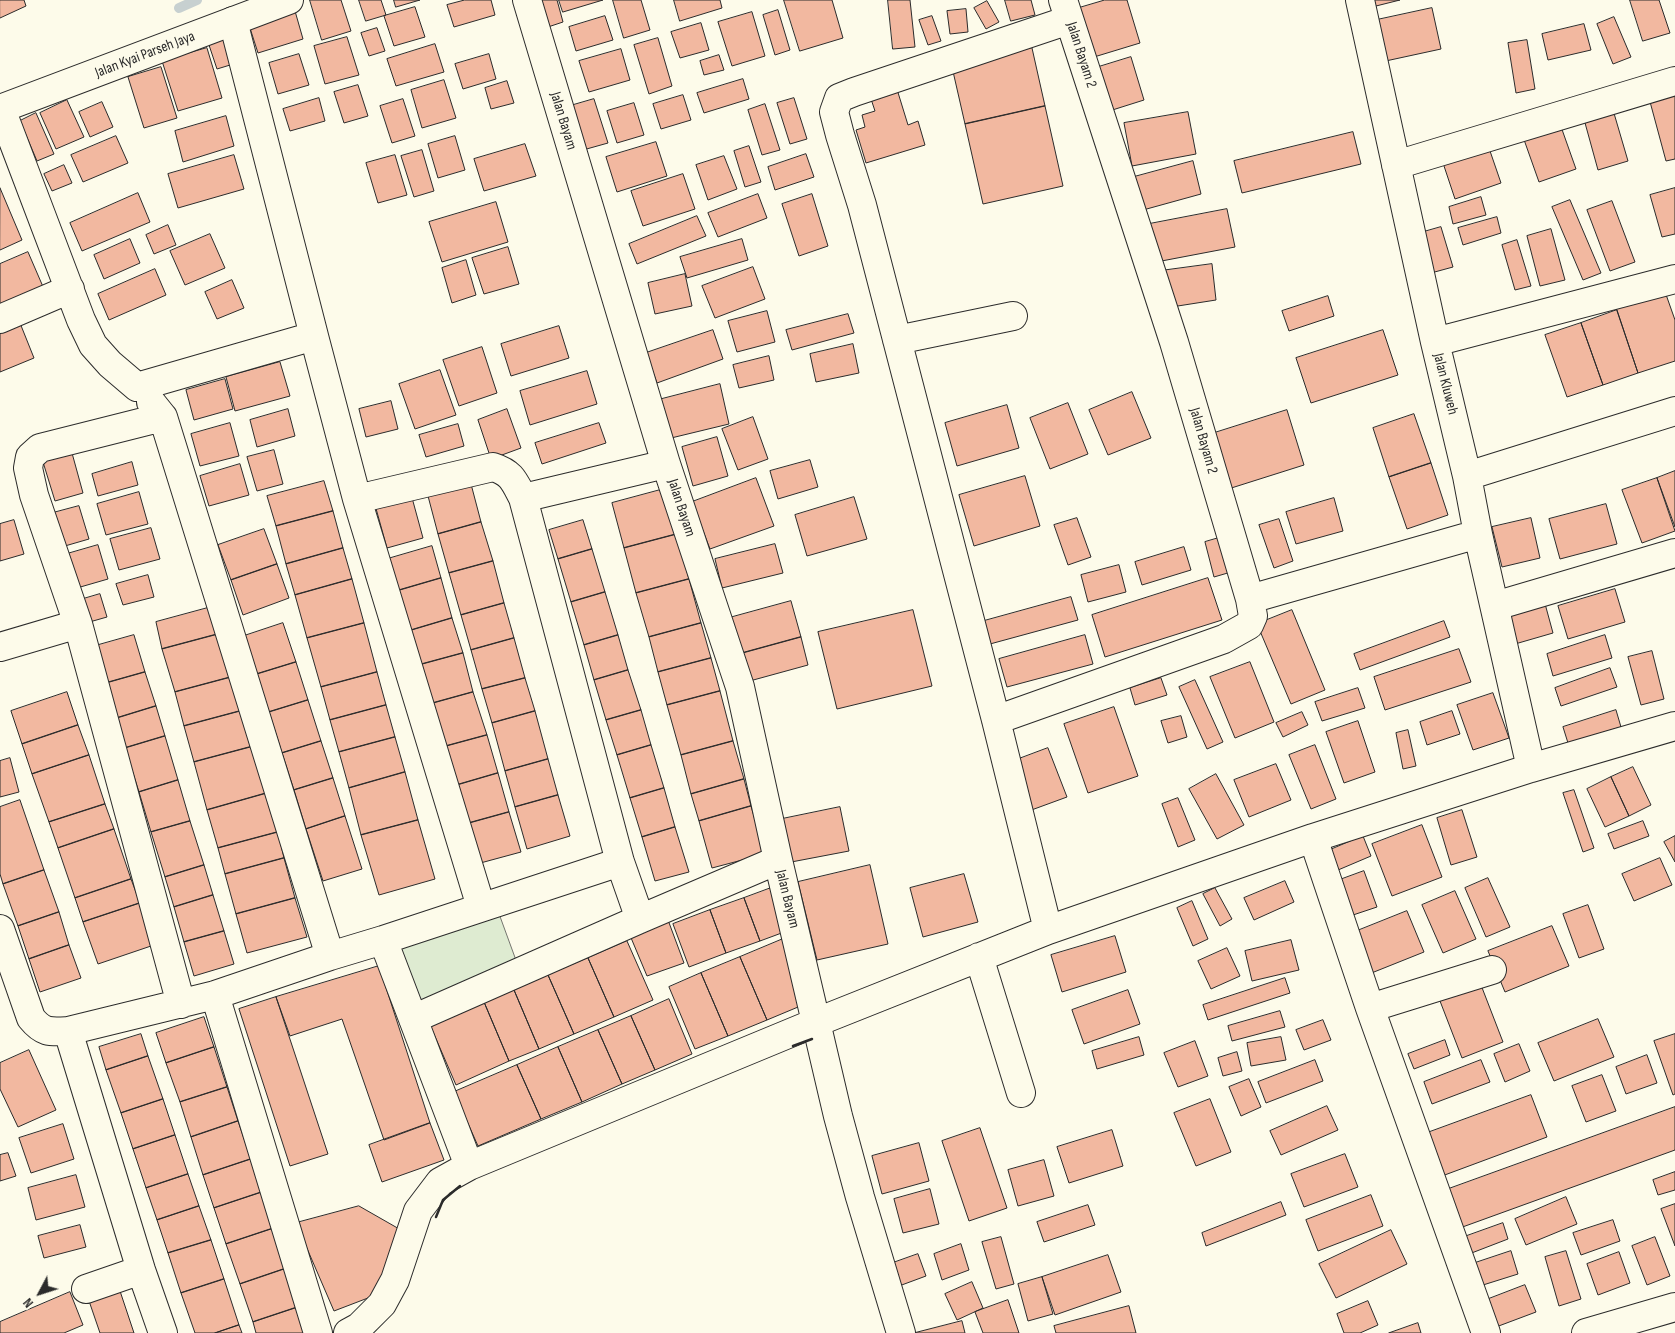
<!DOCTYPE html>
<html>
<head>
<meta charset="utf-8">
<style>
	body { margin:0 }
	#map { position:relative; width:1675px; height:1333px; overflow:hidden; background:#fdfbea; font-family:"Sofia Sans Condensed",sans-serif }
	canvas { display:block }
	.north { position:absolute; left:15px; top:1268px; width:50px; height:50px; -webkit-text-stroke:4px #fdfbea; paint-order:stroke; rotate:230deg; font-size:14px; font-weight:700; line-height:20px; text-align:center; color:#2b2b2b }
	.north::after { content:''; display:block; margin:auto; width:18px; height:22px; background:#2b2b2b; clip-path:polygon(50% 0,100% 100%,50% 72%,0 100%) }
</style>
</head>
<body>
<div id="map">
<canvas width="1675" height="1333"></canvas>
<div class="north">N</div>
</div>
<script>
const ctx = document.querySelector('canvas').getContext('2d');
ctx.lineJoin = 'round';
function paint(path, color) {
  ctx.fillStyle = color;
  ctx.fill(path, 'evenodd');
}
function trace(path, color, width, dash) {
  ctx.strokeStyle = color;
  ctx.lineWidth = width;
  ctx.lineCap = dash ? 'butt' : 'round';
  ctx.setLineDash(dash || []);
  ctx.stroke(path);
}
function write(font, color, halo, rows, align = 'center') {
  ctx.font = font + ' "Sofia Sans Condensed",sans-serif';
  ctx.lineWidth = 4;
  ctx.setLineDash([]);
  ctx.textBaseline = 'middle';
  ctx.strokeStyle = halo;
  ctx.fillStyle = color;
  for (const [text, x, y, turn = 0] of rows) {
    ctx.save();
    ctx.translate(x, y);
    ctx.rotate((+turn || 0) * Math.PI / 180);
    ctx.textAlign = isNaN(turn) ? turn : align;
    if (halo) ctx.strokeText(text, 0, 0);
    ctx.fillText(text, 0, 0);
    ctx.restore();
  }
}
const green = new Path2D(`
	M498,911L517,963L419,1008L395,946Z`);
paint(green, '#deebd1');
trace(green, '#74746e', 1);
trace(new Path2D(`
	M179,8L197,0`), '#c7d0d0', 10);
const building = new Path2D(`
	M0,0H24L26,6L0,18Z
	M310,0H341L351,31L322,40Z
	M359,0H381L386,15L366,21Z
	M394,0H420L396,7Z
	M465,0H491L495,15L454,27L447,5Z
	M533,0H557L563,22L542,29Z
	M559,0H603L563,12Z
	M613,0H641L650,30L624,38Z
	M674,0H720L722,8L680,21Z
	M784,0H832L843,38L800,51Z
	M888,0H910L915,47L893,49Z
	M1005,0H1031L1035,15L1011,21Z
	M1105,0H1127L1140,43L1094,57L1079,8Z
	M1374,0H1400L1376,6Z
	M1630,0H1659L1670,33L1643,41Z
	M987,1L999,22L986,29L974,8Z
	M415,7L425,37L394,46L384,16Z
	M1432,8L1441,49L1381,62L1372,21Z
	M966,9L968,32L950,34L947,11Z
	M778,10L790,50L775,55L763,15Z
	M295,11L303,39L258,53L249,25Z
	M752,12L765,56L732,66L718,22Z
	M605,16L613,40L576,51L569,27Z
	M932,16L941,41L928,45L919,20Z
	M1614,17L1631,57L1613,64L1597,24Z
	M701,23L709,50L680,58L671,32Z
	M1584,24L1591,50L1548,60L1542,34Z
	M377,28L385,51L369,56L361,33Z
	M231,31L240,62L217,69L207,39Z
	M347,37L359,75L325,84L314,46Z
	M658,38L672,86L649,94L634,45Z
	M1527,40L1535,89L1516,93L1508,43Z
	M435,44L444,72L396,86L387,59Z
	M207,48L222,98L178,111L162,61Z
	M1032,48L1045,106L965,124L952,67Z
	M621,49L630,80L589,92L579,61Z
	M299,54L309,85L278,94L269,63Z
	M489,54L496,79L463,89L455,64Z
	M719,55L724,70L704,75L700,61Z
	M1131,57L1144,100L1106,112L1092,69Z
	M161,67L177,118L144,128L128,77Z
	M743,79L749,99L704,113L697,93Z
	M444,80L456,118L422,128L411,90Z
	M507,81L514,103L491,109L485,88Z
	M358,85L368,116L344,123L334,92Z
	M896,86L908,125L918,121L925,145L866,163L856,130L865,127L862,115L875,111L869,93Z
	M1675,91V159L1666,161L1649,98Z
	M683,95L691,120L661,129L653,104Z
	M319,98L325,121L290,131L283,109Z
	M794,98L807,139L790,144L777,103Z
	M403,99L415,136L392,143L380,106Z
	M594,99L608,143L583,150L570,106Z
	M67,100L84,137L56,149L40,113Z
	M102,102L113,127L90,137L79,112Z
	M634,103L644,135L617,143L607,111Z
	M1611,103L1628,161L1598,170L1582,112Z
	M765,104L780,150L762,155L748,110Z
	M1045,106L1063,186L983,204L965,124Z
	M1188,112L1196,154L1132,166L1124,123Z
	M36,113L54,154L37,161L20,121Z
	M226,116L234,146L183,162L175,131Z
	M1559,121L1576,169L1539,182L1522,134Z
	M1353,132L1361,164L1242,193L1234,161Z
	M116,136L128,163L83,182L71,155Z
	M455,136L465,170L438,178L428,144Z
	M656,142L667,176L617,192L606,157Z
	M525,144L536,176L484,191L474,159Z
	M749,146L761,182L745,187L734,151Z
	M1489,148L1501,183L1455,199L1443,163Z
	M422,150L434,191L414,197L401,156Z
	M806,154L814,177L775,190L768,167Z
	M234,155L244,189L178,208L168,174Z
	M395,155L407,195L378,203L366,163Z
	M724,156L737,189L708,200L696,165Z
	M1193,161L1201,194L1143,210L1134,177Z
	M64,165L72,183L52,191L44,174Z
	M683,174L695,209L643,226L631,191Z
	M0,188L22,240L0,250Z
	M1675,188V234L1662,237L1650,195Z
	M138,193L150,222L82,251L70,223Z
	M758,194L767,218L718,237L708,213Z
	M812,194L828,246L799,256L782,204Z
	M1481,197L1486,215L1453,224L1449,207Z
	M1570,200L1601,273L1583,280L1552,207Z
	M1612,201L1635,262L1610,271L1587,210Z
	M496,202L508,242L442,262L429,222Z
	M1227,209L1235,247L1151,263L1144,225Z
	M697,216L706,236L637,264L629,244Z
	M1497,217L1501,233L1463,245L1458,228Z
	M168,225L176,245L154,254L146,235Z
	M1441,227L1453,267L1431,273L1420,233Z
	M1551,229L1565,280L1540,286L1527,236Z
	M210,234L225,268L185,285L170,251Z
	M130,239L140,263L104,279L94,255Z
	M742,239L748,260L687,278L680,257Z
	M1517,240L1531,286L1515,290L1502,245Z
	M508,247L519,284L484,294L472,258Z
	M28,252L44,289L0,308V264Z
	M466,260L476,295L452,303L442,268Z
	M1212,264L1216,300L1165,308L1160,271Z
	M753,267L765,299L715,318L702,286Z
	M155,269L166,295L109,320L98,294Z
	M685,274L692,306L655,314L648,283Z
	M232,280L244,308L217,319L205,292Z
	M1663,286L1675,320V361L1638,373L1614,302Z
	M1328,296L1334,316L1289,331L1282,311Z
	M1617,310L1638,373L1603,385L1581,323Z
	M767,311L775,342L737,352L728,321Z
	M848,314L854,333L792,350L786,330Z
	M18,318L34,358L0,372V325Z
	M1581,323L1603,385L1567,397L1545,335Z
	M559,326L569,358L511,376L501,344Z
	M713,330L723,359L657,383L646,353Z
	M1383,330L1398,375L1311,403L1296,358Z
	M853,344L859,373L816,382L810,354Z
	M482,347L497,393L459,406L443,360Z
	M769,356L774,380L739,388L733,365Z
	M280,362L290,396L235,411L226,377Z
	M440,370L456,415L415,429L399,384Z
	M587,371L597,404L530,425L520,391Z
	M225,379L233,409L194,420L186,390Z
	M720,384L729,424L667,439L658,400Z
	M1132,392L1151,438L1108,455L1089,410Z
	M391,401L398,429L366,437L359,409Z
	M1068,403L1088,454L1050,469L1030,418Z
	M1007,405L1019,448L957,466L945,423Z
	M288,409L295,436L257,447L250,420Z
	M507,409L521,448L491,459L478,420Z
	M1287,410L1304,465L1225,490L1208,435Z
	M1414,414L1431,463L1389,477L1373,428Z
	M753,417L768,459L738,470L722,429Z
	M230,423L239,456L200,466L191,434Z
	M599,423L606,443L542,464L535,443Z
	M458,424L464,446L426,457L419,435Z
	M717,437L728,476L693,486L682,447Z
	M274,450L283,484L257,491L247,457Z
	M72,453L83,493L55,501L43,462Z
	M810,460L818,487L778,499L770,471Z
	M132,462L138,485L98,496L92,474Z
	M1431,463L1448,515L1407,529L1389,477Z
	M240,464L249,495L209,506L200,476Z
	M1675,471V527L1657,478Z
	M1025,476L1040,526L974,546L959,495Z
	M756,478L774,526L710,549L692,502Z
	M1657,478L1675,531L1642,543L1622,490Z
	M324,481L333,511L276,526L267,496Z
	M471,484L481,522L438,534L428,496Z
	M664,489L677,534L624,548L612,503Z
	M139,492L148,524L106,535L97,504Z
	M411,494L423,538L387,548L375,505Z
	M854,497L867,539L807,556L795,515Z
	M1334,498L1343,531L1296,544L1286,512Z
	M1606,504L1617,544L1560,559L1549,519Z
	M79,506L89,539L58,548L49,514Z
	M333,511L343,548L286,564L276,526Z
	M1077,518L1091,557L1068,565L1054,525Z
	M1531,518L1540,558L1502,567L1492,527Z
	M1279,519L1293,561L1274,568L1259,525Z
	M14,520L24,554L0,561V524Z
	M583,520L592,549L558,559L549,530Z
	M481,522L493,561L449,573L438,534Z
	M151,528L160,559L119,570L110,539Z
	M264,529L277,564L231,580L218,545Z
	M677,534L689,579L636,593L624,548Z
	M1229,535L1238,570L1214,577L1205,542Z
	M775,544L783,573L722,588L715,559Z
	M98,545L108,579L70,590L60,556Z
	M432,546L441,578L393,592L384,560Z
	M1184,547L1191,570L1142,585L1135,562Z
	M343,548L352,579L295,595L286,564Z
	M592,549L605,592L571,602L558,559Z
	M493,561L504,603L461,615L449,573Z
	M277,564L289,598L243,615L231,580Z
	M1119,565L1126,592L1088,602L1081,575Z
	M148,575L154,597L123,605L116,584Z
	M441,578L452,618L405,632L393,592Z
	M1208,578L1222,620L1105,657L1092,615Z
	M352,579L364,623L307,638L295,595Z
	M689,579L701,623L649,637L636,593Z
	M1615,589L1625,622L1568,639L1558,606Z
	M605,592L618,635L584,645L571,602Z
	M100,594L107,617L79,625L73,602Z
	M1071,597L1078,620L990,644L984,621Z
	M1544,600L1553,633L1515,644L1506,611Z
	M791,601L801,637L739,654L729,618Z
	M504,603L514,638L471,650L461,615Z
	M215,606L222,633L162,649L156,622Z
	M913,610L932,686L837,709L818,632Z
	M1292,610L1325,690L1291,704L1257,624Z
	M452,618L463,653L415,666L405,632Z
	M1444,621L1450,637L1360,670L1354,654Z
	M283,623L296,662L257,674L244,636Z
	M364,623L377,672L321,687L307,638Z
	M701,623L711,658L658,672L649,637Z
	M222,633L235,676L175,692L162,649Z
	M134,635L145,672L106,683L95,646Z
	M618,635L628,670L594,680L584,645Z
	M1085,635L1093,664L1007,687L999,659Z
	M1605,635L1612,658L1553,676L1547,654Z
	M801,637L808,665L746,682L739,654Z
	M514,638L525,678L482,689L471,650Z
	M1459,649L1471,682L1385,710L1374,677Z
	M1652,651L1664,699L1641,705L1628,657Z
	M463,653L473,692L426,705L415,666Z
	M711,658L720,691L667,705L658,672Z
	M296,662L308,700L269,712L257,674Z
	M1250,662L1274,722L1235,738L1210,677Z
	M1610,668L1617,687L1561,706L1555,688Z
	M628,670L641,710L606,720L594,680Z
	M145,672L156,706L117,718L106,683Z
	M377,672L386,705L330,720L321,687Z
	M235,676L244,710L184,726L175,692Z
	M525,678L535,711L492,723L482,689Z
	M1161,678L1167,695L1135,705L1130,688Z
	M1195,680L1223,742L1207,749L1179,687Z
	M1358,688L1365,708L1322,721L1315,702Z
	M720,691L733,741L681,755L667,705Z
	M67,692L78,725L22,744L11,711Z
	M473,692L487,735L439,748L426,705Z
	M1493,693L1509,738L1473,750L1457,705Z
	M308,700L321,741L282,753L269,712Z
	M386,705L395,737L339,752L330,720Z
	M156,706L165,736L125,748L117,718Z
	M1114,707L1138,776L1088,793L1064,724Z
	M244,710L254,746L194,762L184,726Z
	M641,710L651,745L617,755L606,720Z
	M1616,710L1621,727L1568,743L1563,727Z
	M535,711L548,759L505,771L492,723Z
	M1452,711L1460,734L1427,745L1420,722Z
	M1302,712L1308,725L1283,737L1276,723Z
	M1181,716L1187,737L1168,743L1161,721Z
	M1358,721L1375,772L1344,783L1326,732Z
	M78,725L89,755L32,774L22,744Z
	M1408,730L1416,766L1403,769L1396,733Z
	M487,735L498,773L450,787L439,748Z
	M165,736L178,780L139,792L125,748Z
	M395,737L405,772L349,788L339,752Z
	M321,741L333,778L294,790L282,753Z
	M733,741L744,779L691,794L681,755Z
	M651,745L664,788L630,798L617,755Z
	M1315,745L1336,799L1311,809L1289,755Z
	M254,746L267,793L207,810L194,762Z
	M1048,748L1067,797L1026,812L1008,763Z
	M89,755L105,804L49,822L32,774Z
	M10,758L19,792L0,797V761Z
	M548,759L558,795L515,807L505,771Z
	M1276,764L1291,800L1249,817L1234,780Z
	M1633,767L1651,805L1629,816L1611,777Z
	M405,772L418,820L361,835L349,788Z
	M498,773L509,812L462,825L450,787Z
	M1216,774L1244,825L1217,839L1189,789Z
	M1611,777L1629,816L1605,827L1587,789Z
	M333,778L345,816L306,829L294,790Z
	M744,779L751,806L699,821L691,794Z
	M178,780L190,821L151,832L139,792Z
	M664,788L675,827L642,837L630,798Z
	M1574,790L1594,848L1583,852L1563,793Z
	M267,793L278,832L218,848L207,810Z
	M558,795L570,836L527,849L515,807Z
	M1178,798L1195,840L1178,847L1162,804Z
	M20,800L44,870L3,884L0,874V807Z
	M105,804L114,829L58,848L49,822Z
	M751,806L765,854L712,868L699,821Z
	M840,807L849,851L786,863L777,820Z
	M1462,810L1477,857L1451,865L1437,818Z
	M509,812L521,852L473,865L462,825Z
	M345,816L362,869L323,881L306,829Z
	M418,820L435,879L379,895L361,835Z
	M190,821L204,865L165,877L151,832Z
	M1643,821L1649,836L1614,849L1608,834Z
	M1422,825L1442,877L1392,896L1372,844Z
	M675,827L689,872L655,881L642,837Z
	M114,829L131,879L75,898L58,848Z
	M278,832L284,858L225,874L218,848Z
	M1363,836L1371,856L1331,873L1323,853Z
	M1675,836V862L1664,842Z
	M284,858L295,898L236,914L225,874Z
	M1660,858L1672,885L1634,901L1622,874Z
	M204,865L213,895L174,907L165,877Z
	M870,865L888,944L817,960L798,882Z
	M44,870L59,912L18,926L3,884Z
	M1364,871L1377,907L1347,917L1334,882Z
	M964,874L978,922L923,937L910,888Z
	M1488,878L1510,927L1486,937L1465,888Z
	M131,879L140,903L83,922L75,898Z
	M1285,881L1294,902L1254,920L1244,898Z
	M771,888L787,931L760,941L744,898Z
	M1215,888L1232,919L1220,926L1203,894Z
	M1455,891L1476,939L1443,953L1422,905Z
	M213,895L224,931L184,942L174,907Z
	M295,898L307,937L247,953L236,914Z
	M744,898L760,941L726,953L710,910Z
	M1192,901L1208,939L1193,946L1177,908Z
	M140,903L154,945L98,964L83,922Z
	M1588,905L1604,949L1579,958L1563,914Z
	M710,910L726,953L689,967L673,924Z
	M1407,911L1424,952L1364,976L1347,935Z
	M59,912L69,945L29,959L18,926Z
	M668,920L684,963L647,976L629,933Z
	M1552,926L1569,966L1505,992L1488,951Z
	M224,931L234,964L194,976L184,942Z
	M1115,936L1126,972L1062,992L1051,955Z
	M783,939L810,1002L767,1020L740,957Z
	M1291,940L1299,970L1252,981L1245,951Z
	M627,941L653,1000L614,1017L588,958Z
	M69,945L81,978L40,992L29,959Z
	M1227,948L1240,976L1211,989L1198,961Z
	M740,957L767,1020L728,1036L701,973Z
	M588,958L614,1017L574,1034L548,975Z
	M379,966L430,1123L384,1140L342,1019L290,1036L276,997Z
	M701,973L728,1036L695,1049L669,987Z
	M548,975L574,1034L539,1049L514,990Z
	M1285,978L1290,993L1208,1020L1203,1005Z
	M1481,985L1503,1042L1462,1058L1440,1001Z
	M514,990L539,1049L509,1061L484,1002Z
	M1128,990L1140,1024L1084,1044L1072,1010Z
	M276,997L328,1154L290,1166L239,1009Z
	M669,999L692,1054L655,1070L631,1016Z
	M484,1002L509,1061L456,1085L430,1025Z
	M1280,1011L1285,1027L1232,1041L1228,1026Z
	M631,1016L655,1070L622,1084L598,1030Z
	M204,1017L214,1047L166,1063L156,1033Z
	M1598,1019L1614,1057L1554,1081L1538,1043Z
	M1323,1020L1331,1040L1304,1050L1296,1030Z
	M598,1030L622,1084L582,1102L558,1047Z
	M141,1034L148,1056L106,1070L99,1047Z
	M1675,1034V1094L1673,1095L1654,1041Z
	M1139,1037L1144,1055L1097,1069L1092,1051Z
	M1281,1037L1286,1060L1251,1066L1247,1043Z
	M1445,1040L1450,1055L1414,1069L1408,1054Z
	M1195,1041L1208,1076L1178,1087L1164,1053Z
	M1519,1044L1530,1071L1505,1082L1494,1054Z
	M214,1047L227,1087L180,1102L166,1063Z
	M558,1047L582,1102L541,1119L517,1065Z
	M29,1050L56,1110L18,1127L0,1089V1063Z
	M1237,1052L1242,1071L1223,1076L1218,1058Z
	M1647,1055L1657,1083L1626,1094L1616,1067Z
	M148,1056L163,1099L121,1113L106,1070Z
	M1315,1060L1323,1081L1266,1103L1258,1082Z
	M1481,1060L1490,1082L1432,1104L1424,1082Z
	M517,1065L541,1119L478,1146L454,1092Z
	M1602,1075L1616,1111L1586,1122L1572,1086Z
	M1249,1079L1261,1107L1241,1116L1229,1087Z
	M227,1087L238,1121L191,1137L180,1102Z
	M1531,1095L1547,1137L1442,1176L1427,1133Z
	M163,1099L175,1135L133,1149L121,1113Z
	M1210,1099L1231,1152L1196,1166L1174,1113Z
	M1327,1106L1338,1130L1281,1155L1270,1131Z
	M1675,1107V1150L1457,1229L1443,1191Z
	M238,1121L251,1159L203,1175L191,1137Z
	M430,1123L444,1160L382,1182L369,1145Z
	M63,1124L74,1159L31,1173L19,1138Z
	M980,1128L1007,1208L969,1221L942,1141Z
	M1112,1130L1123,1166L1069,1183L1057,1147Z
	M175,1135L188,1174L146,1188L133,1149Z
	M919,1143L929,1181L882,1194L872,1156Z
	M8,1153L16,1176L0,1181V1155Z
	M1345,1154L1358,1187L1304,1207L1291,1174Z
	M251,1159L262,1192L214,1208L203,1175Z
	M1044,1160L1054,1196L1018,1206L1008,1170Z
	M1675,1172V1190L1658,1195L1653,1180Z
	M188,1174L199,1206L157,1220L146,1188Z
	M76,1175L85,1207L36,1220L28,1188Z
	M930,1189L939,1224L903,1233L894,1199Z
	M262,1192L274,1228L226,1244L214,1208Z
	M1371,1195L1383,1226L1318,1251L1306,1220Z
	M1566,1197L1577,1224L1526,1245L1515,1219Z
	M1281,1202L1286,1215L1206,1246L1202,1233Z
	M1675,1204V1246L1661,1209Z
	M1088,1205L1095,1225L1044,1242L1037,1222Z
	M199,1206L211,1240L168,1253L157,1220Z
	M359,1206L401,1230L381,1293L334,1311L296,1223Z
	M1613,1220L1620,1241L1581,1255L1573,1233Z
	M1503,1223L1508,1239L1469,1254L1464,1237Z
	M80,1225L86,1247L44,1258L38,1236Z
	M274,1228L287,1268L240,1284L226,1244Z
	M1391,1230L1407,1264L1336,1298L1319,1264Z
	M1001,1237L1014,1284L996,1289L982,1242Z
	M1655,1237L1670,1276L1647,1285L1632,1246Z
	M211,1240L224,1279L181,1293L168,1253Z
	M961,1244L969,1270L942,1280L934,1254Z
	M1511,1251L1518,1274L1483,1285L1475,1263Z
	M1566,1251L1581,1299L1559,1306L1545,1257Z
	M1619,1252L1630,1283L1598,1295L1587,1264Z
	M918,1254L926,1276L899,1286L890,1264Z
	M1108,1255L1121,1292L1055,1315L1042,1277Z
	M287,1268L301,1306L253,1322L240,1284Z
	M1042,1277L1053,1314L1028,1321L1018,1284Z
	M224,1279L239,1325L215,1333H195L181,1293Z
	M972,1282L983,1308L957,1320L945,1294Z
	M118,1285L134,1333H100L87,1295Z
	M1525,1285L1536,1312L1496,1327L1486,1300Z
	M70,1292L83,1325L64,1333H0V1322Z
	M1008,1300L1019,1333H983L975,1312Z
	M1368,1301L1378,1325L1360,1333H1344L1337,1314Z
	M301,1306L309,1333H256L253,1322Z
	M1129,1306L1136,1333H1056L1054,1326Z
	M962,1321L965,1333H914Z
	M1418,1323L1421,1333H1389Z
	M239,1325L242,1333H215Z`);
paint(building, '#f2b8a0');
trace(building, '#2b2b2b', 1);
const minor = new Path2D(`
	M527,0L666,464L740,687L778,860L838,1116L860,1197L901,1333
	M1360,0L1435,342L1467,476L1478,534L1531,768
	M233,21L314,336
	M1,109L81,320L93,345L110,364L137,387L314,336L357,499L481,907
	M1396,165L1675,81
	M0,319L70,289
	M897,340L1013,316
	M1435,342L1675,279
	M151,402L163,417L330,956
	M163,417L40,448L30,457L28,468L34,495L78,624L181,1004
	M1467,476L1675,411
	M523,498L666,464
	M357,499L493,467C512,473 514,481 523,498L620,862L640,919
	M1250,599L1478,534
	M1495,606L1675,553
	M0,647L78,624
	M996,720L1224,639L1249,625L1253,616L1250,599L1174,342L1063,0
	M1313,838L1370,1008L1486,1333
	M0,929L31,1018C43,1033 50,1032 68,1031
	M1048,930L996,720L862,205L840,135L834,112L839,98L854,92L1069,20
	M383,940L469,1166
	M979,957L1021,1093
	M215,995L318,1333
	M1370,1008L1492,970
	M413,1019L640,919L778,860
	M86,1289L141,1270
	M163,1333L141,1270L68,1031L215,995L330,956L383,940L620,862
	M348,1333L359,1327L382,1304L395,1280L418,1211L440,1182L469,1166L817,1022L1048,930L1313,838L1531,768L1675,726
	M1586,1333L1675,1307`);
const secondary = new Path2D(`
	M0,109L289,0`);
trace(minor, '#2b2b2b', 30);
trace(secondary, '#2b2b2b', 30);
trace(minor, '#fdfbea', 28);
trace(secondary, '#fdfbea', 28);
trace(new Path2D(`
	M793,1046L812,1039
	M436,1217L443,1200L460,1186`), '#2b2b2b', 2.5);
write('15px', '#2b2b2b', '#fdfbea', [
	["Jalan Kyai Parseh Jaya",145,55,-21],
	["Jalan Bayam 2",1081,55,72],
	["Jalan Bayam",563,121,73],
	["Jalan Kluweh",1445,384,76],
	["Jalan Bayam 2",1203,441,74],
	["Jalan Bayam",681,508,72],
	["Jalan Bayam",787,899,76]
]);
</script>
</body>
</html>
